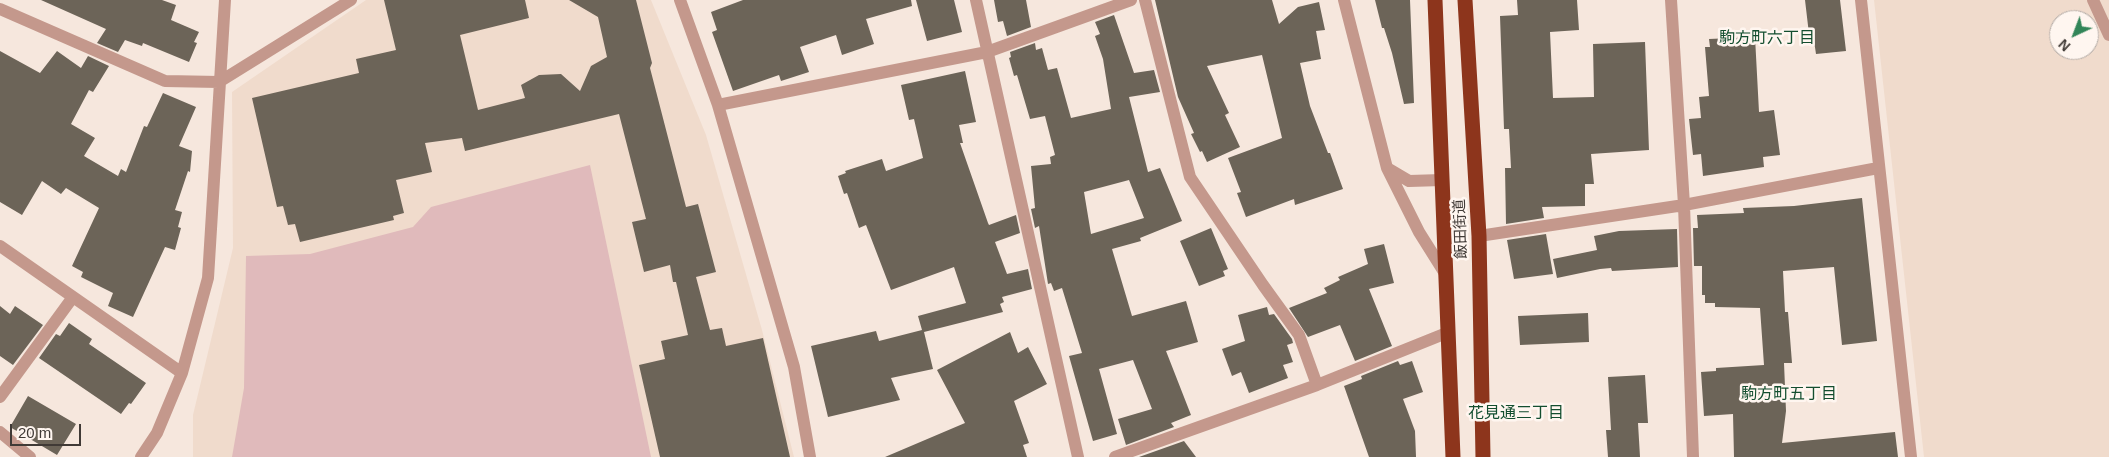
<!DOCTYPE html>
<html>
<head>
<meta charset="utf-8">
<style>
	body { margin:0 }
	#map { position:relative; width:2109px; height:457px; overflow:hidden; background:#f6e7dd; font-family:Helvetica,sans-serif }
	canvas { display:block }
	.north { position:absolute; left:2049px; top:10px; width:50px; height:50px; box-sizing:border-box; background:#fff6f0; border:1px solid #b3aba6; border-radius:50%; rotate:223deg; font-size:14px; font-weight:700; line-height:20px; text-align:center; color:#403a36 }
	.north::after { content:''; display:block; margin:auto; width:18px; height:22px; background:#328558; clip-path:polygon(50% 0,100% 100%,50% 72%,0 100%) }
	.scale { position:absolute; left:10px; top:424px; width:71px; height:22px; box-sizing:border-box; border:2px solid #403a36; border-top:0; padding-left:6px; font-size:15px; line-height:18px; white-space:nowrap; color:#403a36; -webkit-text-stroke:4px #fff6f0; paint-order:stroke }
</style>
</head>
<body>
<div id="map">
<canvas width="2109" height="457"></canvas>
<div class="north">N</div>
<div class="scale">20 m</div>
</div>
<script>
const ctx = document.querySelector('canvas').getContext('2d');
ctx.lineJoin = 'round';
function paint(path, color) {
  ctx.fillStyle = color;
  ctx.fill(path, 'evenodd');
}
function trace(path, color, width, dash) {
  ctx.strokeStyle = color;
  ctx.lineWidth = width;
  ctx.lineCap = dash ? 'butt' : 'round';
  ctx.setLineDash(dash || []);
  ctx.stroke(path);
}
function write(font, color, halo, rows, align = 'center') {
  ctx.font = font + ' Helvetica,"Noto Sans JP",sans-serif';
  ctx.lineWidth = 5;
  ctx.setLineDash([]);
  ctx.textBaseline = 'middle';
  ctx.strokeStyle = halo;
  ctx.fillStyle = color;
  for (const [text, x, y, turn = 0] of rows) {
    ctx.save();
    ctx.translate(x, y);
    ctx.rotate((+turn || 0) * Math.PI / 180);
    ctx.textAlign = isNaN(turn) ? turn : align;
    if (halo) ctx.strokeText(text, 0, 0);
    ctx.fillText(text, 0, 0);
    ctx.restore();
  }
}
paint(new Path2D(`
	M366,0H651L706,135L762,330L794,457H193V415L233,248L232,92Z
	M1874,0H2109V457H1924ZM2059,20H2089V50H2059Z`), '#f0dbcc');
paint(new Path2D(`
	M590,165L651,457H232L244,388L246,256L310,254L413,227L431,207Z`), '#e0babb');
paint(new Path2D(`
	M41,0H162L176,5L171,20L199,32L194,42L197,43L189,62L143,43L142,46L125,40L118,52L97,43L106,29Z
	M384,0H525L529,18L460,35L478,110L525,98L521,85L539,75L561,74L580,91L591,66L607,57L598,17L569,0H636L652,63L650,68L686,207L698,204L716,272L696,277L710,330L722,328L726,346L763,338L790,457H660L639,365L665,359L661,341L688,335L676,282H673L670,265L644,272L632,222L646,219L619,114L465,151L462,138L425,143L432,172L396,180L404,213L393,216L394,220L300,242L295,224L288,225L283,206L277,207L252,98L359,73L356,59L396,50Z
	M743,0H911L912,6L866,19L874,44L842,55L836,35L800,47L809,72L781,81L779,75L733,91L712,32L717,30L711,12Z
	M916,0H954L962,32L927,41Z
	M994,0H1026L1031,27L1007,36L1003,21L998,22Z
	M1155,0H1272L1279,24L1298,7L1319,2L1325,30L1316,31L1321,59L1300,63L1310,106L1328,153H1330L1343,189L1295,205L1294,199L1246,217L1237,193L1241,192L1228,158L1282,138L1262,55L1207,66L1229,113L1225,115L1240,147L1207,162L1202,151L1200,152L1191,134L1194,133L1178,97Z
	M1375,0H1410L1414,103L1404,104L1392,53L1384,28H1382Z
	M1517,0H1577L1579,30L1550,32L1553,98L1594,97L1593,44L1645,42L1649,150L1591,154L1594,184H1585V206L1542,207L1544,218L1506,224L1505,168H1511L1509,129H1504L1500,16L1518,15Z
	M1805,0H1840L1846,51L1816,54L1813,34H1809Z
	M1114,15L1134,73L1154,70L1160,92L1129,97L1148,172L1160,168L1182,221L1140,238L1141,241L1112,249L1132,316L1186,301L1198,342L1166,351L1191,415L1171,423L1174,427L1126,445L1118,419L1152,409L1133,360L1099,369L1117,434L1093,441L1069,356L1082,353L1062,288L1054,291L1051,283L1048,284L1039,226L1035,228L1031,209L1035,208L1031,166L1051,164L1050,157L1055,155L1045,116L1030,119L1017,75L1014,76L1009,58L1011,57L1010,52L1035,43L1036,50L1042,48L1048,70L1057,68L1071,118L1111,109L1103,59L1095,36L1100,34L1095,22ZM1129,180L1144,218L1091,234L1084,192Z
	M1755,37L1759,112L1774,110L1780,155L1763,157L1764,167L1703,176L1701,154L1693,155L1689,119L1701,118L1699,97L1709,96L1705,47H1710L1709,39Z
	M0,51L40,73L57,51L81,68L88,56L109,66L93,92L89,90L71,124L95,138L84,156L118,176L121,169L126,172L144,126L147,127L163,93L196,107L179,146L192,151L190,172L188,171L175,210L182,212L178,227L181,228L175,250L165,247L133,317L108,306L113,293L81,277L83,272L72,266L99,208L66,188L61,194L42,181L22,215L0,202Z
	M965,71L976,122L959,125L963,143H960L988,223L989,225L1016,215L1020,233L995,242L1007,274L1028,269L1032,289L1002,297L1004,302L1000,304L1003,312L924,332L933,369L891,378L900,400L828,417L811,346L876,331L879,341L922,330L918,316L966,303L954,267L891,290L866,225L859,228L847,193L844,194L838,176L846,173L845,171L882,159L886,171L923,158L914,119L909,120L901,85Z
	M1862,198L1877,341L1842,345L1834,267L1783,271L1785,312H1788L1792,363H1784L1786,411L1782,443L1895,432L1898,457H1734L1733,414L1704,416L1701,372L1716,371V368L1764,365L1760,308L1715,307V303H1705V295H1702V266H1694L1693,228H1698L1697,215L1744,213L1743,208L1794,206Z
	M1211,228L1228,269L1223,271L1225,276L1199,286L1180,241Z
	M1677,229L1678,267L1612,271L1611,268L1600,269L1557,278L1553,259L1597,250L1594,236L1619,231Z
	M1546,234L1553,274L1514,279L1507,240Z
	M1384,244L1394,283L1369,289L1392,346L1355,361L1340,325L1308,337L1289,308L1327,293L1324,288L1340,280L1338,277L1368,264L1364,249Z
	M0,306L10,314L15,306L43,325L13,365L0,356Z
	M1267,307L1269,315L1274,314L1292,339L1293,343L1287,345L1293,362L1283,365L1288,378L1249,393L1241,372L1232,376L1222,349L1245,341L1238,315Z
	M1588,313L1589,342L1520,345L1518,316Z
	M69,323L92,339L89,344L146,383L131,404L129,403L121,414L39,358L56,334L60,336Z
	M1010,332L1018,353L1028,347L1047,384L1014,401L1029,443L1023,445L1027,457H885L965,423L937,370Z
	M1398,361L1400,365L1412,361L1423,392L1403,399L1415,431L1416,457H1369L1344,386L1362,379L1361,376Z
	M1645,375L1648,423H1638L1640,457H1608L1606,430H1611L1608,377Z
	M28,396L76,424L57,455L10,427Z
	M1184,441L1196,457H1139Z`), '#6c6458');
trace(new Path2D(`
	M680,0L718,105L794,367L810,457
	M976,0L1078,457
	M1145,0L1190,177L1263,285L1299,335L1317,385
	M1344,0L1387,168L1419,232L1446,275
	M1671,0L1684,205L1693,457
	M1861,0L1911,457
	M2093,0L2109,35
	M0,9L165,81L219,82L351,0
	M718,105L987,52L1131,0
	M1387,168L1409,181L1442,180
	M1479,236L1684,205L1878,168
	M0,246L182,373
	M0,397L73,297
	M0,432L30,457
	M141,457L157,433L182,373L208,278L225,0
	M1115,457L1317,385L1449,332`), '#c4988c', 12);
trace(new Path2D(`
	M1435,0L1453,457
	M1465,0L1479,236L1483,457`), '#8d351c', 15);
write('15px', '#403a36', '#fff6f0', [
	["飯田街道",1461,229,-92]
]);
write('16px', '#134e2f', '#fff6f0', [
	["駒方町六丁目",1767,39],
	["駒方町五丁目",1789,395],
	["花見通三丁目",1516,414]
]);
</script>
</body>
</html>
